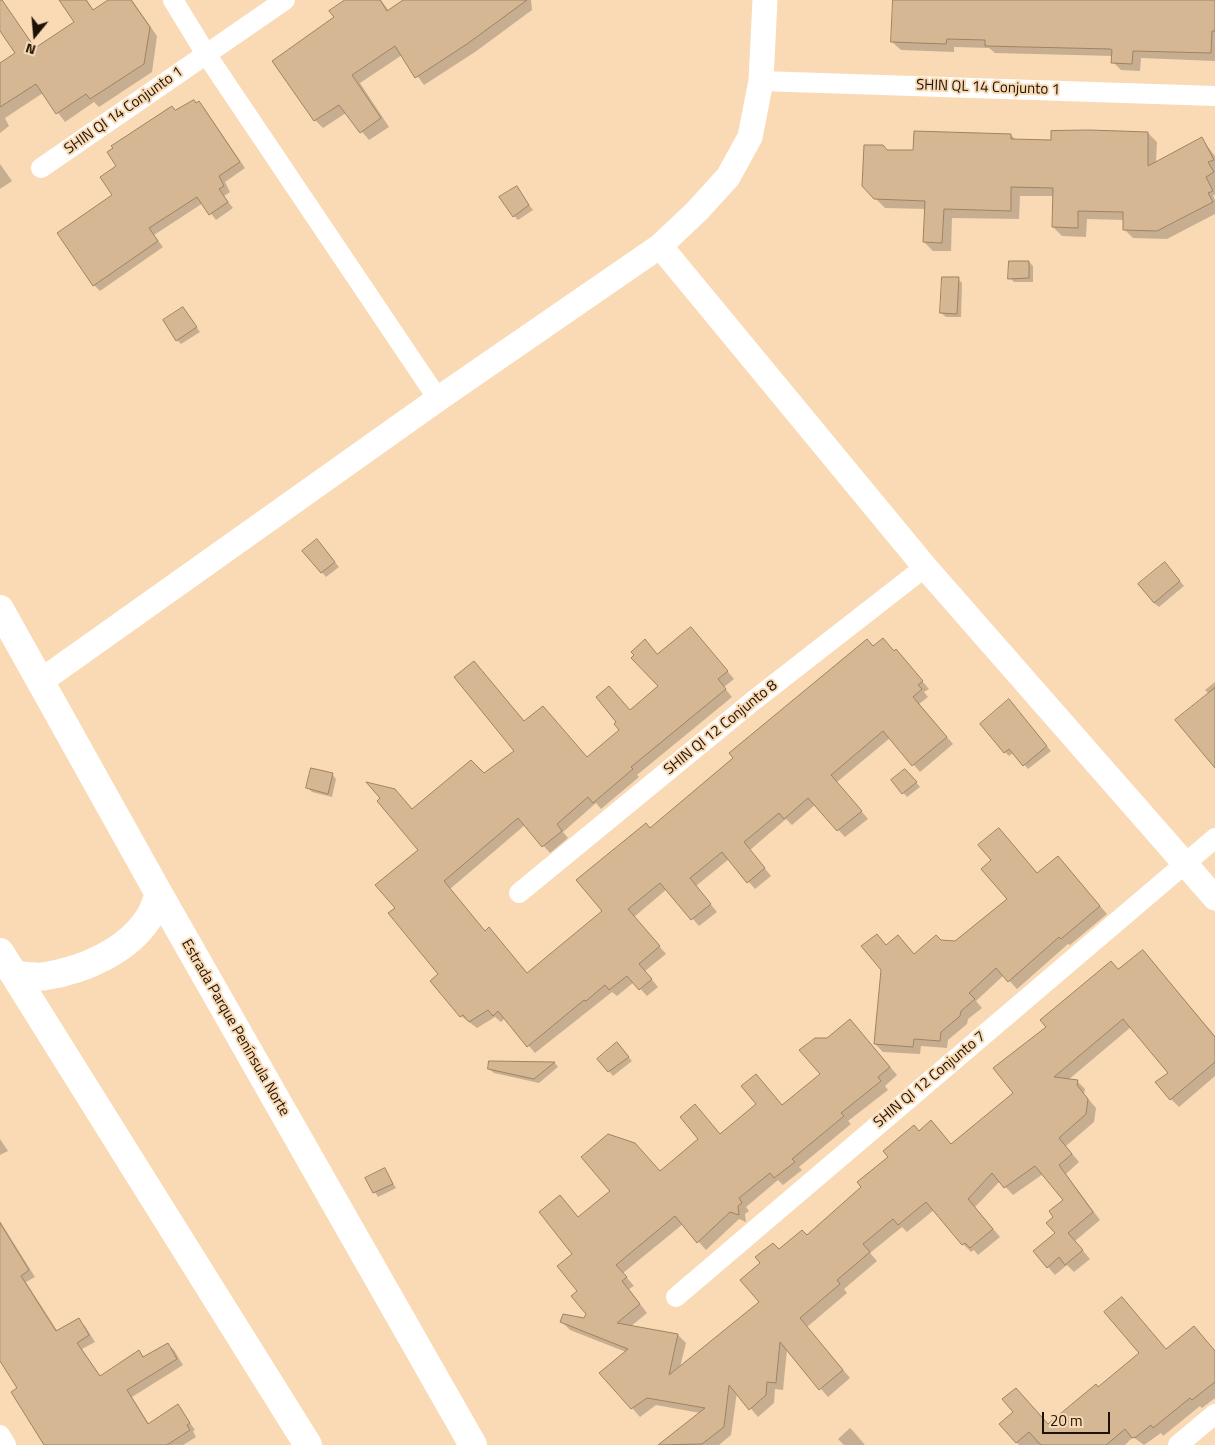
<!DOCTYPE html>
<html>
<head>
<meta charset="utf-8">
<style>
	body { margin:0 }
	#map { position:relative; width:1215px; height:1445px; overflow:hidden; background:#f9dab5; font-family:"Titillium Web",sans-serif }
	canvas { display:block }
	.north { position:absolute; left:10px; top:10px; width:50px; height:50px; -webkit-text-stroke:4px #f9dab5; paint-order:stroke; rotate:197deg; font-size:14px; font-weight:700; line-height:20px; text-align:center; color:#1d1205 }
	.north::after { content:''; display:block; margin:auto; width:18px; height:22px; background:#1d1205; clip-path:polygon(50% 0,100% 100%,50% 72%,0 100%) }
	.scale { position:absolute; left:1042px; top:1412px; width:68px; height:22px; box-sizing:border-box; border:2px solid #1d1205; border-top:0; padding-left:6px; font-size:15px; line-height:18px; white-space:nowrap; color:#1d1205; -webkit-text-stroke:4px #f9dab5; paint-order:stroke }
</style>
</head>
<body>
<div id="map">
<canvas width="1215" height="1445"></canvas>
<div class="north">N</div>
<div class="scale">20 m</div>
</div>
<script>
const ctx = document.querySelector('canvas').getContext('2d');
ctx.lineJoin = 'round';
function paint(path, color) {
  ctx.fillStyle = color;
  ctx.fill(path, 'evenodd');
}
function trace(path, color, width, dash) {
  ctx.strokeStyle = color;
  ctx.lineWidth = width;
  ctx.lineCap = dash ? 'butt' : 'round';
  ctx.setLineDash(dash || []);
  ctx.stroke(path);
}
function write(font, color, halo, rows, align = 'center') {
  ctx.font = font + ' "Titillium Web",sans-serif';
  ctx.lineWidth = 4;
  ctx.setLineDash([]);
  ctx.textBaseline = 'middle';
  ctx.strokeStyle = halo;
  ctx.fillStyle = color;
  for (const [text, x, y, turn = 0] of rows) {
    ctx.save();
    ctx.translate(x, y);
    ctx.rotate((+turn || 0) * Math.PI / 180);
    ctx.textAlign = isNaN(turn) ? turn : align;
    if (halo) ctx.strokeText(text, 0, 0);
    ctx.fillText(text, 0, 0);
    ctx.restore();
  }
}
paint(new Path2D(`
	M69,0H87L94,11L110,0H132L157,36L152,72L99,107L94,102L65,122L43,93L5,118L9,126L0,133V65L17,54L0,29V15L7,10L36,48L76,22Z
	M347,0H381L389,11L405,0H531L532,10L475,52L424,85L402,55L360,83L389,127L369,140L346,113L323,128L315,120L336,18Z
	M894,0H1215V61L1141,58L1140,71L1121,70L1113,62V56L995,53L989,48L954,47V52L901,50L892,42Z
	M188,103H199L205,109L245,168L225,182L230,192L224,196L233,208L216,220L203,203L154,235L163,247L100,291L94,285L118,166L176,111Z
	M1148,133L1157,142L1156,162L1202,139L1215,156V195H1213L1215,200V214L1167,239L1133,238L1124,229V220L1087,219L1086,237L1062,236L1053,227L1054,196H1020L1019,219L952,218L951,251H933L924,242L926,209L885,208L875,198L887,151L914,152L1011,135L1016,140L1052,141Z
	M0,164L12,181L0,189Z
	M516,187L533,210L518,220L514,216Z
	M1029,262L1033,266V282H1014L1010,278Z
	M958,279L962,283L961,317H946L941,313Z
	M183,308L200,332L181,344L177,340Z
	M321,545L339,567L326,577L304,551Z
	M1169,568L1184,586L1159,607L1154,603Z
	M691,628L734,679L724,687L732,697L637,775L639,777L601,809L596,803L563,832L568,838L550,853L525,825L450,889L485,932L489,929L528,974L604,911L650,829L874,647L894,652L896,650L929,689L924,692L928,697L919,704L953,744L920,772L890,738L837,782L868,819L845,837L815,805L792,825L786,819L750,850L771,876L755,889L729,859L696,886L717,912L699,926L667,889L634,917L666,954L645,971L658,987L647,996L634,982L617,996L612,992L535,1053L505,1018L501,1022L495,1017L477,1028L461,1016L432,981L440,974L396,908L420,850L413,810L484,775L516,751L474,662L525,722L587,758L621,730L630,712L660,687L658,655Z
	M1215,682V766L1209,694L1205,690Z
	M1013,705L1051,751L1028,769L1014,752L1009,756L1005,752Z
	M332,774L336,779L332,797L312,792L308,788Z
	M909,774L920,787L907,797L893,780Z
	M1006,837L1038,874L1065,865L1107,914L1070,945L1068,944L1017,989L1004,975L976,1001L982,1008L968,1019L967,1024L948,1040L947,1048L921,1046L920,1054L883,1052L875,1044L887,946L914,955L941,942H956L1008,899L992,860Z
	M1150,959L1215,1036V1076L1179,1107L1171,1099L1170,1073L1131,1027L1068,1080L1077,1081L1085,1089L1084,1094L1096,1108L1094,1122L1066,1146L1079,1162L1066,1174L1100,1220L1075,1241L1090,1259L1074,1272L1067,1265L1055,1275L1048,1267L1057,1233L1055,1217L1065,1200L1043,1174L1013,1195L1000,1181L975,1207L1000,1237L978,1255L974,1250L971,1252L963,1244L934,1210L907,1232L902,1227L870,1253L877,1261L844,1289L847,1293L807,1327L850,1378L828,1397L787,1350L783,1390L775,1389L774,1403L758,1417L737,1392L731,1435L719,1445H660L700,1413L656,1405L640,1417L601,1373L626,1352L570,1330L562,1322L585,1319L587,1314L579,1291L574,1254L578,1218L661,1172L721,1135L783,1106L822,1074L827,1039L857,1028L897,1075L885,1086L888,1090L848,1121L851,1124L799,1167L802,1170L783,1185L778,1180L746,1207L749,1211L745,1214L746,1222L739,1219L706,1250L683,1224L623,1273L634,1286L629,1289L647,1313L630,1327L678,1335L686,1343L680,1367L760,1302L779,1250L807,1236L863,1187L919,1132L952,1145L1015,1093L1118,970Z
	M621,1048L632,1061L613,1076L599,1059Z
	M490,1062L555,1063L558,1067L539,1083L494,1073L489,1069Z
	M0,1139L8,1151L0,1155Z
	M385,1170L396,1188L378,1197L367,1179Z
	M0,1221L35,1277L26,1282L58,1332L78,1320L85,1326L95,1342L82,1349L101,1377L139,1352L145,1358L167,1344L174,1350L183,1365L132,1397L149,1424L178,1406L195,1430L193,1431L196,1437L183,1445H46L0,1344Z
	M1167,1350L1215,1351V1398L1202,1408L1200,1406L1163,1436L1161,1433L1144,1445L1133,1437L1125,1445H1019L1001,1424L1048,1425L1098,1388Z
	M850,1428L854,1432L865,1445H844L838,1439Z`), '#0003');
const building = new Path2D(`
	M0,0H2L35,48L74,22L59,0H86L93,10L108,0H131L150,27L144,64L90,99L86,94L56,114L36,84L0,107V63L15,53L0,31Z
	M345,0H380L387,11L403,0H527L467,44L415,78L395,46L352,75L381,118L360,133L339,105L314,121L272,61L334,17L329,11Z
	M893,0H1215V31H1212L1211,53L1133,51L1132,64L1111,63L1112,50L1110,49L985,46V40L947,39L946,44L891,42Z
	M194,100L196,103L199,101L240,162L219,176L224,186L219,189L228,202L209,215L197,197L149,228L158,241L93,286L57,233L112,195L100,177L116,166L107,152L113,148L111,146L172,106L175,110Z
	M1090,130L1148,132V166L1202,137L1214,160L1208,162L1214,172L1206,177L1213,191L1208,193L1213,202L1157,231L1123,230V212L1078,211V228L1052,227L1053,188L1011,187V211L944,209L942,243L923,242L925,201L874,199L862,186L864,145H883L887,150H913L914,131L1011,134V139L1051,140V131Z
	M517,186L529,205L513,217L499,197Z
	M1009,261H1029V278L1008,279Z
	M942,277H959L957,314L940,313Z
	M183,307L197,327L176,341L163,320Z
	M317,539L335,562L321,573L302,551Z
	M1165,562L1180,581L1154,603L1138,584Z
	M691,627L728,671L718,679L726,689L631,767L633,769L593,803L588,797L557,824L562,831L542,847L518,818L444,881L485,931L489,927L527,973L602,911L576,880L646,823L650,828L733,758L729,753L867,639L873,646L883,638L894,651L896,649L923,681L918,685L922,689L913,697L947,737L912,766L883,731L831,775L862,811L837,831L808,798L784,819L779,813L744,842L765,868L747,883L722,852L690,878L711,904L691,920L660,883L628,909L660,946L639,964L652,979L639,990L627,976L609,990L605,985L586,1001L584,1000L527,1047L498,1011L493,1016L488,1010L469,1022L463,1015L460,1017L430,981L438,974L388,913L395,908L375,885L418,850L377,801L380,798L366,782L395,789L412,809L471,760L484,773L514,751L454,677L474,661L524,721L543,706L587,757L619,730L614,724L616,722L596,697L609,686L630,710L658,686L631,658L634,655L631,652L645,639L657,654Z
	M1215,688V768L1175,720Z
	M1009,699L1047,746L1023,766L1009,749L1004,753L980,724Z
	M311,768L333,773L328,794L306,788Z
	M905,769L917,782L902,794L891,780Z
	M999,828L1037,873L1058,856L1100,906L1061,939L1059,937L1008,982L996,968L969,993L975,999L961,1011L960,1016L941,1032L940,1041L914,1039L913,1047L874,1044L881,970L861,946L877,934L886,945L898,935L914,954L936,935L941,940L955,941L1007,899L981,869L991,860L978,845Z
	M1143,950L1215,1037V1062L1170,1100L1155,1082L1168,1073L1123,1019L1054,1077L1078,1080L1077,1085L1088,1099L1086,1114L1059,1138L1072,1154L1059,1165L1093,1212L1068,1233L1083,1250L1065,1265L1059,1257L1047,1268L1033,1251L1055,1233L1046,1223L1053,1217L1049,1211L1063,1200L1035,1166L1004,1188L992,1173L968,1199L993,1229L970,1248L965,1243L962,1245L926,1202L898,1225L893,1219L863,1244L870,1252L837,1280L840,1284L800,1318L843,1370L819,1390L780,1342L776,1383L767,1382L766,1395L749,1410L729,1385L724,1427L702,1444L658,1445L705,1408L647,1398L631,1409L599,1373L628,1349L560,1322L563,1314L584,1318L586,1314L571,1296L577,1291L557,1266L572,1254L539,1212L560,1195L578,1217L610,1191L581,1157L608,1134L635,1143L660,1171L698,1139L680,1117L695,1104L720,1134L756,1104L741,1086L756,1074L782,1105L820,1074L799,1050L815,1038H827L850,1019L890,1067L878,1077L881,1081L841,1113L844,1116L792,1159L795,1162L774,1178L770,1173L739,1198L742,1203L738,1206L739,1215L730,1212L697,1243L675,1216L616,1265L627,1277L622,1281L640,1304L617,1323L678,1334L669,1375L759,1302L740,1280L760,1263L755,1257L773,1243L779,1249L802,1230L807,1235L861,1187L857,1182L888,1157L883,1151L914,1125L919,1131L931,1120L951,1144L1013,1093L993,1068L1046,1027L1040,1020L1111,961L1118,969Z
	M617,1042L629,1057L608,1072L597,1059Z
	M489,1061L555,1062L534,1079L488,1069Z
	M385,1168L393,1184L373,1193L365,1178Z
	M0,1223L29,1270L21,1276L56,1331L79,1318L89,1335L77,1343L100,1376L139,1350L143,1357L168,1343L177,1359L127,1390L148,1424L178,1404L190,1423L187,1425L190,1430L167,1445H44L11,1392L17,1388L0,1361Z
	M1122,1297L1166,1349L1194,1326L1215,1351V1382L1192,1400L1190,1398L1153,1428L1151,1425L1136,1437L1132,1438L1125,1429L1106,1445H1041L1029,1432L1016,1443L999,1424L1013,1412L1002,1399L1016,1388L1048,1424L1096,1384L1098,1387L1139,1353L1104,1312Z`);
paint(building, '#d6b794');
trace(building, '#9f8361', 1);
trace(new Path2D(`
	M173,0L206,54L438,399
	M761,81L1215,96
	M41,168L285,0
	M519,893L753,701L925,567
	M676,1297L1215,838
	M0,1435L6,1445
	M1178,1445L1215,1414`), '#fff', 20);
trace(new Path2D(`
	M660,246L925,567L1215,898
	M41,681L438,399L660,246L697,211L728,177L750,137L761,81L765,0`), '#fff', 25);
trace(new Path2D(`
	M0,609L159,894L473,1445
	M0,952L308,1445
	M16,975C25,975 37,978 46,976C84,970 127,951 148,919C153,912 156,902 159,894`), '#fff', 28);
write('15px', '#1d1205', '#f9dab5', [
	["SHIN QL 14 Conjunto 1",988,88,2],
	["SHIN QI 14 Conjunto 1",124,111,-35],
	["SHIN QI 12 Conjunto 8",721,728,-39],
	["Estrada Parque Península Norte",235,1028,60],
	["SHIN QI 12 Conjunto 7",930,1080,-40]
]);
</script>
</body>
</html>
